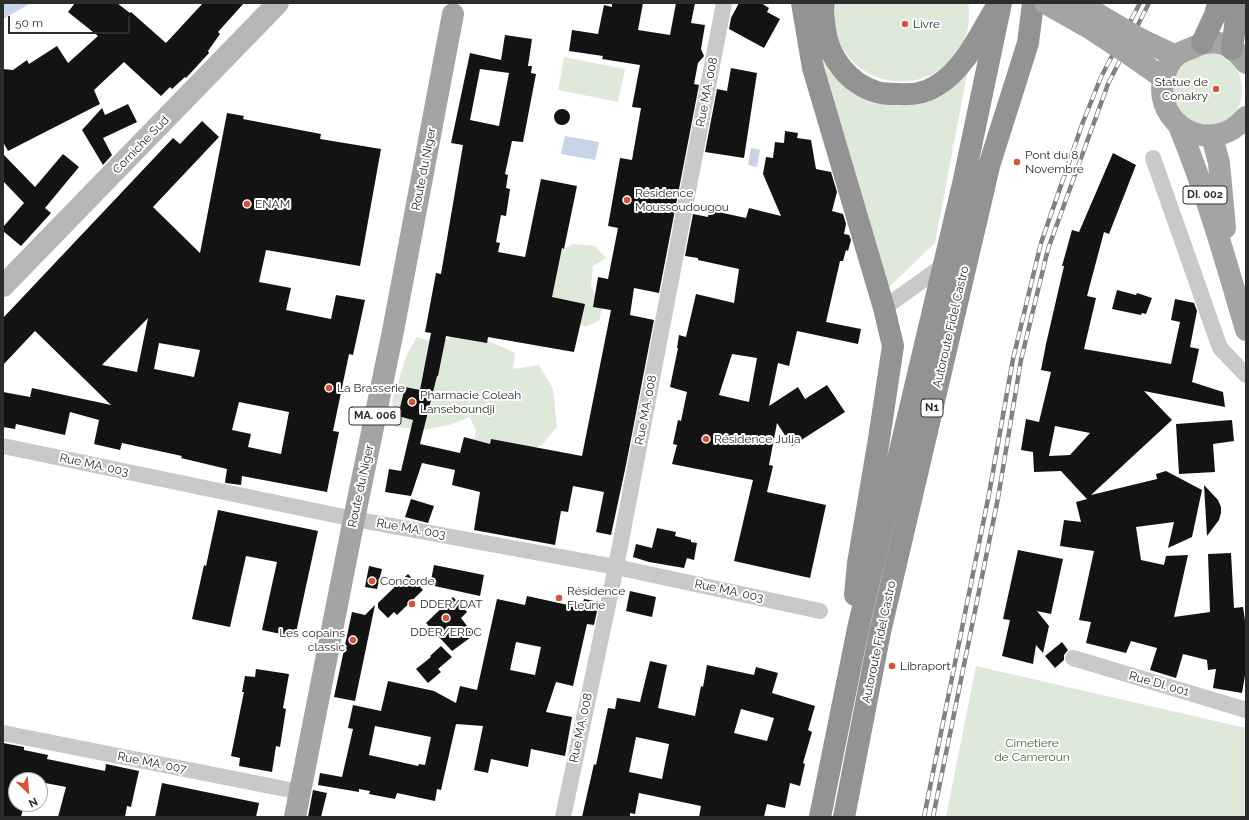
<!DOCTYPE html>
<html>
<head>
<meta charset="utf-8">
<style>
	body { margin:0 }
	#map { position:relative; width:1249px; height:820px; overflow:hidden; background:#fff; font-family:Raleway,sans-serif }
	canvas { display:block }
	.frame { position:absolute; inset:0; border:4px solid #2c2c2c; pointer-events:none }
	.north { position:absolute; left:8px; top:772px; width:40px; height:40px; box-sizing:border-box; background:#fff; border:1px solid #ababab; border-radius:50%; rotate:154deg; font-size:11px; font-weight:700; line-height:16px; text-align:center; color:#2c2c2c }
	.north::after { content:''; display:block; margin:auto; width:14px; height:18px; background:#d6523a; clip-path:polygon(50% 0,100% 100%,50% 72%,0 100%) }
	.scale { position:absolute; left:8px; top:16px; width:122px; height:18px; box-sizing:border-box; border:2px solid #2c2c2c; border-top:0; padding-left:5px; font-size:12px; line-height:14px; white-space:nowrap; color:#2c2c2c; -webkit-text-stroke:3px #fff; paint-order:stroke }
</style>
</head>
<body>
<div id="map">
<canvas width="1249" height="820"></canvas>
<div class="frame"></div>
<div class="north">N</div>
<div class="scale">50 m</div>
</div>
<script>
const ctx = document.querySelector('canvas').getContext('2d');
ctx.lineJoin = 'round';
function paint(path, color) {
  ctx.fillStyle = color;
  ctx.fill(path, 'evenodd');
}
function trace(path, color, width, dash) {
  ctx.strokeStyle = color;
  ctx.lineWidth = width;
  ctx.lineCap = dash ? 'butt' : 'round';
  ctx.setLineDash(dash || []);
  ctx.stroke(path);
}
function write(font, color, halo, rows, align = 'center') {
  ctx.font = font + ' Raleway,sans-serif';
  ctx.lineWidth = 4;
  ctx.setLineDash([]);
  ctx.textBaseline = 'middle';
  ctx.strokeStyle = halo;
  ctx.fillStyle = color;
  for (const [text, x, y, turn = 0] of rows) {
    ctx.save();
    ctx.translate(x, y);
    ctx.rotate((+turn || 0) * Math.PI / 180);
    ctx.textAlign = isNaN(turn) ? turn : align;
    if (halo) ctx.strokeText(text, 0, 0);
    ctx.fillText(text, 0, 0);
    ctx.restore();
  }
}
paint(new Path2D(`
	M836,3H968C971,19 968,37 959,50C918,112 821,75 836,3Z
	M818,46L850,90L874,103L901,106L928,100L969,64L935,243L887,289L819,62Z
	M1210,51C1216,52 1223,53 1228,57C1249,76 1248,119 1215,126C1208,127 1194,122 1187,121L1171,100L1173,73L1178,65Z
	M564,57L625,69L618,102L558,90Z
	M573,244L595,246L606,258L593,266L591,287L602,308L599,321L585,327L561,315L538,295L557,252Z
	M463,329L515,353L513,369L539,365L553,389L557,427L541,446L517,452L470,456L476,431L470,417L449,425L423,430L395,427L392,400L407,354L417,337L439,344Z
	M976,666L1246,728V817H946Z`), '#dfe9da');
paint(new Path2D(`
	M3,3H31L3,19Z
	M565,136L599,142L595,160L561,154Z
	M751,148L760,150L757,167L748,165Z`), '#c7d4e7');
paint(new Path2D(`
	M75,3H117L130,13L131,12L166,43L203,3H244L218,32L220,34L208,51L209,53L186,78L185,77L172,89L170,87L161,96L124,62L94,90L100,104L8,151L3,142V69L13,70L27,60L29,64L57,46L68,63L98,36L68,12Z
	M612,3H643L638,30L670,35L676,3H695L691,23L705,25L701,49L704,56L698,63L694,84L699,85L659,293L634,288L630,315L654,320L626,465L611,535L596,532L604,492L573,486L568,512L561,511L555,545L474,530L480,492L452,485L455,470L422,463L411,496L385,492L389,469L401,471L413,420L398,416L405,387L420,390L431,333L425,332L436,273L441,274L463,145L451,143L470,53L501,60L505,35L532,39L528,66H532L531,73L536,74L523,142L512,141L505,174L508,175L506,188L510,189L506,216L501,215L496,242L500,243L498,252L525,257L541,179L577,186L564,249L562,248L552,297L585,304L574,352L488,337L487,343L446,336L438,376H437L420,444L460,453L464,437L490,444L491,439L582,456L611,310L593,307L598,277L608,279L618,228L608,226L620,158L632,160L641,108L632,107L640,65L602,59L603,56L569,51L572,30L598,34L604,5L612,7ZM480,69L509,73L499,126L470,120Z
	M739,3H761L769,8L767,12L780,19L764,48L729,29L731,18Z
	M731,68L757,73L744,158L705,152L717,89L727,91Z
	M128,104L137,122L103,138L112,155L103,165L82,130L102,108L105,115Z
	M554 117a8 8 0 1 1 16 0a8 8 0 1 1-16 0Z
	M227,113L244,116L243,119L321,134L320,139L381,149L360,266L266,250L259,282L291,288L286,310L331,319L336,295L365,300L353,355L349,354L333,431L339,432L327,492L242,476L241,485L226,483L225,482L227,469L181,458L182,456L122,443L120,450L94,444L99,420L70,412L65,435L16,424L15,429L3,427V392L30,397L32,388L111,405L35,331L3,365V318L173,138L180,144L202,121L219,137L153,207L200,253ZM148,318L137,372L102,365ZM159,343L200,350L194,377L154,369ZM239,402L289,412L281,454L248,447L251,434L232,430Z
	M785,131L798,133L797,138L811,140L816,169L831,172L837,192L832,211L843,214L846,224L844,234L849,235L851,240L848,251L846,250L843,261H840L826,322L861,329L858,344L797,331L789,366L778,363L769,406L798,387L805,399L827,385L845,412L792,446L777,423L769,465L773,466L767,492L826,505L810,578L734,561L753,480L672,464L677,445L673,444L678,420L681,421L687,392L670,387L678,348H677L679,335L686,337L696,294L734,303L739,269L698,260V258L685,256L693,214L708,217L709,210L746,218L749,208L781,216L763,174L766,157L773,158L775,142L784,143ZM732,354L757,358L749,402L719,395Z
	M1113,153L1136,165L1109,234L1104,232L1087,296L1096,298L1084,349L1171,364L1180,322L1171,320L1175,299L1194,303L1197,311L1190,347L1199,349L1192,382L1223,392L1225,407L1144,391L1172,420L1091,495L1157,479L1156,474L1166,471L1202,490L1192,537L1168,548L1174,522L1136,527L1141,560L1164,565L1166,556L1188,555L1174,617L1210,612L1208,554L1231,553L1234,608L1243,607L1246,627V670L1242,693L1213,688L1216,669L1208,670L1207,660L1183,654L1176,678L1150,670L1157,648L1131,641L1126,653L1086,643L1091,622L1079,620L1094,551L1060,546L1064,520L1081,522L1076,502L1087,499L1085,497H1087H1085L1061,471L1034,472L1033,452L1021,450L1026,419L1039,422L1051,372L1041,370L1046,344L1064,266H1062L1072,230L1079,232ZM1055,426L1090,433L1070,455L1049,456Z
	M3,154L35,187L63,154L79,167L45,208L51,213L21,246L3,231V227L24,203L3,181Z
	M1117,290L1136,295L1137,293L1152,298L1146,314L1142,313L1141,315L1112,309Z
	M1232,420L1234,441L1213,444L1215,472L1179,474L1176,424Z
	M1204,485L1218,500L1221,507V513L1219,520L1207,536Z
	M411,499L434,506L428,523L405,517Z
	M218,510L318,531L295,637L262,630L277,562L246,556L230,627L192,619L204,565L206,566Z
	M657,528L676,532L675,536L691,540V542L697,543L694,560L687,558L684,568L649,562L633,557L636,544L652,548Z
	M1018,550L1063,559L1051,614L1037,611L1049,626L1043,653L1036,645L1033,664L1002,656L1010,620L1003,619Z
	M434,565L484,575L480,596L430,585Z
	M369,566L382,569L377,589L365,587Z
	M408,574L423,590L397,615L394,612L388,618L378,608V603Z
	M630,591L656,597L652,617L626,611Z
	M527,596L582,608L584,599L599,602L594,625L587,624L573,686L556,682L546,712L572,717L565,756L531,749L528,767L491,759L488,773L474,770L483,726L456,724L441,790L437,789L435,801L397,793L395,799L369,794L370,791L359,789V792L318,785L320,773L342,777L353,729L348,728L353,705L381,711L388,681L434,691L456,703L460,686L477,690L497,599L525,605ZM516,642L541,647L535,675L510,670ZM375,726L431,737L425,765L419,764L418,766L369,755Z
	M453,597L467,612L461,618L474,635L452,651L426,623Z
	M375,605L355,701L334,697L352,612L365,615Z
	M1062,642L1068,650L1064,655V660L1055,668L1045,656Z
	M441,646L452,657L438,669L441,672L428,683L416,669L431,657L430,656Z
	M650,661L667,665L658,708L695,716L701,686L703,687L707,665L754,675L756,667L778,673L772,693L815,706L808,730L812,732L803,763L805,764L800,786L790,783L785,808L767,804L764,817H699L701,806L639,793L635,814L630,813V817H582L594,764L596,765L608,708L615,709L617,698L640,702ZM741,709L774,718L767,741L734,733ZM636,737L669,744L662,779L629,772Z
	M256,669L289,674L283,708L286,709L280,747L276,746L272,772L239,766L240,758L231,756L244,692H242L245,676L255,677Z
	M3,743L24,747V750L48,755L47,759L105,771L106,764L139,771L131,807L127,806L125,817H58L66,787L40,782V780H16V804H24L21,817H3Z
	M162,783L259,803L256,817H155Z
	M313,790L327,793L321,817H308Z`), '#131313');
trace(new Path2D(`
	M1153,158L1220,348L1246,375
	M884,308L944,265
	M3,446L354,519L616,567L820,611
	M1073,658L1246,710
	M3,733L300,792
	M563,817L616,567L724,3`), '#c9c9c9', 16);
trace(new Path2D(`
	M3,286L278,3`), '#b6b6b6', 22);
trace(new Path2D(`
	M1140,39L1176,56
	M1129,54L1163,78
	M1246,63C1242,58 1238,53 1233,49C1221,40 1205,41 1192,48C1187,50 1180,52 1176,56C1172,59 1168,66 1166,71C1150,108 1186,146 1224,133C1233,130 1240,124 1246,117
	M1179,126C1206,192 1226,261 1246,330
	M1212,136L1219,163L1225,228
	M295,817L354,519L393,331L453,14`), '#a4a4a4', 22);
trace(new Path2D(`
	M802,3L813,68L884,308L893,346L879,439L858,563L855,595
	M824,3C822,12 824,20 825,30C829,58 849,84 877,92C883,94 891,94 898,94C911,95 925,93 936,86C964,70 979,36 995,9
	M1202,43L1215,15L1218,3
	M1232,49L1238,3
	M820,817L859,624L963,184L1001,3
	M844,817L880,632L984,188L989,166L1028,43L1033,3`), '#939393', 22);
const rail = new Path2D(`
	M924,817L989,494L1013,359L1041,243L1083,122L1101,77L1140,3
	M933,817L998,498L1021,360L1048,249L1108,84L1149,3`);
trace(rail, '#818181', 4.5);
trace(rail, '#fff', 3, [9]);
trace(new Path2D(`
	M1045,3L1091,29L1129,54
	M1079,3L1140,39`), '#a4a4a4', 22);
for (const [x, y, r, color] of [
	[905,24,4,"#d6523a"],
	[1216,89,4,"#d6523a"],
	[1017,162,4,"#d6523a"],
	[627,200,4,"#d6523a"],
	[247,204,4,"#d6523a"],
	[329,388,4,"#d6523a"],
	[412,402,4,"#d6523a"],
	[706,439,4,"#d6523a"],
	[372,581,4,"#d6523a"],
	[559,598,4,"#d6523a"],
	[412,604,4,"#d6523a"],
	[446,618,4,"#d6523a"],
	[353,640,4,"#d6523a"],
	[892,666,4,"#d6523a"]
]) {
  const dot = new Path2D();
  dot.arc(x, y, r, 0, 2 * Math.PI);
  ctx.fillStyle = color;
  ctx.fill(dot);
  trace(dot, '#fff', 1.5);
}
for (const [x, y, w] of [
	[1205,195,44],
	[932,408,22],
	[375,416,52]
]) {
  const box = new Path2D();
  box.roundRect(x - w / 2, y - 9, w, 18, 3);
  ctx.fillStyle = '#fff';
  ctx.fill(box);
  trace(box, '#2c2c2c', 1);
}
write('bold 11px', '#2c2c2c', null, [
	["DI. 002",1205,195],
	["N1",932,408],
	["MA. 006",375,416]
]);
write('12px', '#2c2c2c', '#fff', [
	["Livre",913,24],
	["Statue de",1208,82,"right"],
	["Conakry",1208,96,"right"],
	["Pont du 8",1025,155],
	["Novembre",1025,169],
	["Résidence",635,193],
	["Moussoudougou",635,207],
	["ENAM",255,204],
	["La Brasserie",337,388],
	["Pharmacie Coleah",420,395],
	["Lanseboundji",420,409],
	["Résidence Julia",714,439],
	["Concorde",380,581],
	["Résidence",567,591],
	["Fleurie",567,605],
	["DDER/DAT",420,604],
	["DDER/ERDC",446,632,"center"],
	["Les copains",345,633,"right"],
	["classic",345,647,"right"],
	["Libraport",900,666]
], 'left');
write('12px', '#2c2c2c', '#fff', [
	["Rue MA. 008",707,92,-79],
	["Corniche Sud",141,145,-46],
	["Route du Niger",424,169,-79],
	["Autoroute Fidel Castro",951,327,-77],
	["Rue MA. 008",646,410,-79],
	["Rue MA. 003",94,465,12],
	["Route du Niger",361,486,-78],
	["Rue MA. 003",411,529,10],
	["Rue MA. 003",729,591,12],
	["Autoroute Fidel Castro",879,642,-78],
	["Rue DI. 001",1159,684,16],
	["Rue MA. 008",581,728,-78],
	["Rue MA. 007",152,763,11]
]);
write('12px', '#47633d', '#fff', [
	["Cimetiere",1032,743],
	["de Cameroun",1032,757]
]);
</script>
</body>
</html>
